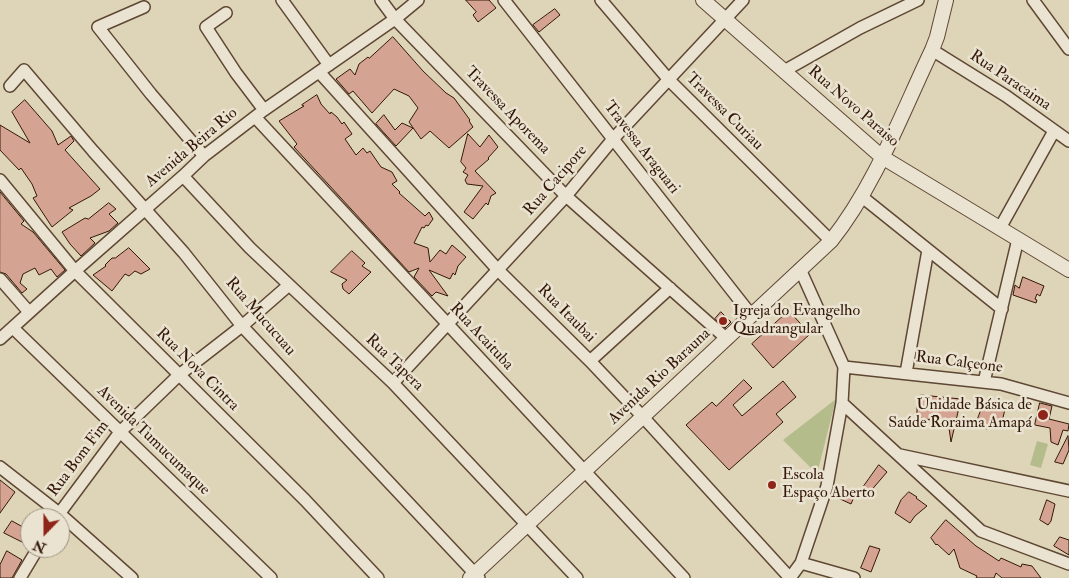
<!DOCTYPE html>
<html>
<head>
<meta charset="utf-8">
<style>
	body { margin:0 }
	#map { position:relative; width:1069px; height:578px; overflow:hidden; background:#ded4b8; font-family:"IM FELL Double Pica",serif }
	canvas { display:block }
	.north { position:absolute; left:20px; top:508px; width:50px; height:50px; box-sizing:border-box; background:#eae3d1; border:1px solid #a19280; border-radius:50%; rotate:202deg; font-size:14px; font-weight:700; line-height:20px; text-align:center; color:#341807 }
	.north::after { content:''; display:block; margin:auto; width:18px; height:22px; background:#8f2418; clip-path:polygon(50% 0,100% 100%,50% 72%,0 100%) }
</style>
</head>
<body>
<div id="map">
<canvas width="1069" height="578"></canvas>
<div class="north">N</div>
</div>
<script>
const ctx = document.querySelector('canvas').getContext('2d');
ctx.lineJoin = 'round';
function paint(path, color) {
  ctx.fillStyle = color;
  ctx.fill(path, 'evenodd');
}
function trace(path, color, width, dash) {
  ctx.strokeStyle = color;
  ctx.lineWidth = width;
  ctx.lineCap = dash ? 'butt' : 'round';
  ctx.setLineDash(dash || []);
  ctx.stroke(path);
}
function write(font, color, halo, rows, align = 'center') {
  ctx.font = font + ' "IM FELL Double Pica",serif';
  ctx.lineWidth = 5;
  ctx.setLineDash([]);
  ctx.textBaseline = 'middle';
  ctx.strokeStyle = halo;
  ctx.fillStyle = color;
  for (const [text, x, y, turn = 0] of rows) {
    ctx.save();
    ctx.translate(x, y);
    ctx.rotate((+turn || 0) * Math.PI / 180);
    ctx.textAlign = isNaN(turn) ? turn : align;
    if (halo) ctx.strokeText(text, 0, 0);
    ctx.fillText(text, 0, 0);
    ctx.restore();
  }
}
paint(new Path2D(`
	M836,399L817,474L783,440Z
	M1037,441L1048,444L1041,468L1030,465Z`), '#b5bc8c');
const building = new Path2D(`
	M466,0H489L496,8L478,22L473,15L476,12Z
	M555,9L560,15L539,32L533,25Z
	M393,37L423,71L446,93L454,98L470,120L469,121L473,127L449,148L430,131L421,139L409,122L418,108L409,96L394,89L372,113L353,91L349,94L336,79L350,69L355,75L359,64L368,57L369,58Z
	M317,95L321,104L330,114L331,112L337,117L342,124L344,122L352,134L345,139L356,155L363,148L367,153L370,151L381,167L392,172L397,181L392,184L400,192L399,193L425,216L429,212L433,219L428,226L426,225L424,228L422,227L414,243L428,248L430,262L440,250L446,254L452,245L466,257L458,266L455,275L453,273L450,279L429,270L448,296L436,292L432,296L414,277L419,268L409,272L294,147L297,144L279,121L304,106L302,105Z
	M25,100L52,131L58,145L71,136L74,141L65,150L100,189L91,196L69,208L73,210L52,227L33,198L37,196L32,184L21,168L19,170L0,150V125L30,143L12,112Z
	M384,115L395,130L402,123L413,128L396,146L376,124Z
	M468,134L480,147L489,135L498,147L488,158L489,159L475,171L496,193L491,196L488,205L486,203L473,219L464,212L483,186L467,184L465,180L468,175L463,172L466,168L461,162Z
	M0,192L24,221L21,224L33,232L65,270L57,277L51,269L39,275L35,268L23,274L20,283L27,289L22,293L6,274L0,272Z
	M109,203L116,209L109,214L118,223L109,231L90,238L95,243L81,256L70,244L62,232L85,218L88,219Z
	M129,248L150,269L141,274L135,271L129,276L125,274L112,291L93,275L106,266L105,265L112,258H115Z
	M352,251L365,263L362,266L371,272L349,294L343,289L342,284L347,280L331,272Z
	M1023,277L1044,286L1040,296L1037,294L1035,299L1037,300L1036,303L1013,295L1015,285L1019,288Z
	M789,311L810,334L773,368L752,344Z
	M721,312L731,322L725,328L715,319Z
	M744,380L752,388L733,405L742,416L783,381L796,397L776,414L783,422L729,470L686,425L712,402L716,406Z
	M921,395L961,399L951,442L948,421L930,418V420L917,417V407Z
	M1040,403L1052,406L1049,419L1069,424L1068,431L1063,430L1058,445L1051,442L1050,428L1035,425Z
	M983,405H1006L1001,426L988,425L987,429L976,424Z
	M1068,436L1069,450L1063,464L1055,462Z
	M879,465L887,472L869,493L864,486Z
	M0,480L15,492L0,513Z
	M842,490L855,495L851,504L838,498Z
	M909,492L917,497L916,498L927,506L915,516L910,523L895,513L901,500Z
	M1047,500L1055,504L1051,521L1048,525L1040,520Z
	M946,520L976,546L999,561L1001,558L1021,567L1022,564L1032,566L1041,578H1002L996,573L994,578H976L977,576L960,568L954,549L949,555L937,544L936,545L931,538Z
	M12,521L30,531V546L4,533Z
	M1060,537L1069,540V555L1054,546Z
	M870,546L880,549L871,572L861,568Z
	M7,551L22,560L12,578H0V565Z`);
paint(building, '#d5a392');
trace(building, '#341807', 1);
const minor = new Path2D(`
	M282,0L329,65
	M381,0L395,19L566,196L727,339
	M504,0L752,316
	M601,0L669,80L831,241
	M1033,0L1069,49
	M144,7L98,27L151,94L204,156
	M226,13L206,27L236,73L264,110
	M932,50L1006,96L1069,141
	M784,71L860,28L918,0
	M320,73L498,270L590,361L643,417L790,578L801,563L827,486L842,403L844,367L800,269
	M10,86L24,70L93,151L184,253L242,326L479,578
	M255,117L684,578
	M183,176L250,248L393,383L577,578
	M0,180L75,271L305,500L378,578
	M861,196L1002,309
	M1000,228L1054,131
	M0,279L29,312
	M13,328L271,578
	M0,339L75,271L183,176L204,156L264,110L395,19L418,0
	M590,361L670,288
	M844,367L1001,384L1069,403
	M906,373L928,250
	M984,382L1018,239
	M393,383L566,196L613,139L743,0
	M842,403L981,531L1069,564
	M900,455L1069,491
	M0,467L59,513L132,578
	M56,518L120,432L179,375L242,326L289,285
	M801,563L854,578
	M20,578L38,548`);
const tertiary = new Path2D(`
	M703,0L882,157L1069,270
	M470,578L831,241C875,186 902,113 932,50L937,37L946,0`);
trace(minor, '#5e4733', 14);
trace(tertiary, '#5e4733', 16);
trace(minor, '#eae3d1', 11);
trace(tertiary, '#eae3d1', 14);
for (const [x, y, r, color] of [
	[723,321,5,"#8f2418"],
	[1043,415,6,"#8f2418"],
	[772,485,5,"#8f2418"]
]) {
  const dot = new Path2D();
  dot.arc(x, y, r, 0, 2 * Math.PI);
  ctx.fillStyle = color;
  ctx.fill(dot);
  trace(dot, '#eae3d1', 2);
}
write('16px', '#341807', '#eae3d1', [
	["Rua Paracaima",1010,81,34],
	["Rua Novo Paraiso",853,107,41],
	["Travessa Aporema",507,111,46],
	["Travessa Curiau",724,112,45],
	["Avenida Beira Rio",192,148,-40],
	["Travessa Araguari",641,148,52],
	["Rua Cacipore",556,181,-49],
	["Rua Itaubai",566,314,45],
	["Rua Mucucuau",260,317,49],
	["Rua Acaituba",481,337,47],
	["Rua Tapera",394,363,44],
	["Rua Calçeone",959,363,7],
	["Rua Nova Cintra",197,370,45],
	["Avenida Rio Barauna",660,377,-43],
	["Avenida Tumucumaque",153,441,44],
	["Rua Bom Fim",79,459,-53]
]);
write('16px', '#341807', '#eae3d1', [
	["Igreja do Evangelho",733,312],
	["Quadrangular",733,330],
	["Unidade Básica de",1032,406,"right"],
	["Saúde Roraima Amapá",1032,424,"right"],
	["Escola",782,476],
	["Espaço Aberto",782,494]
], 'left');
</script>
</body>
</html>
